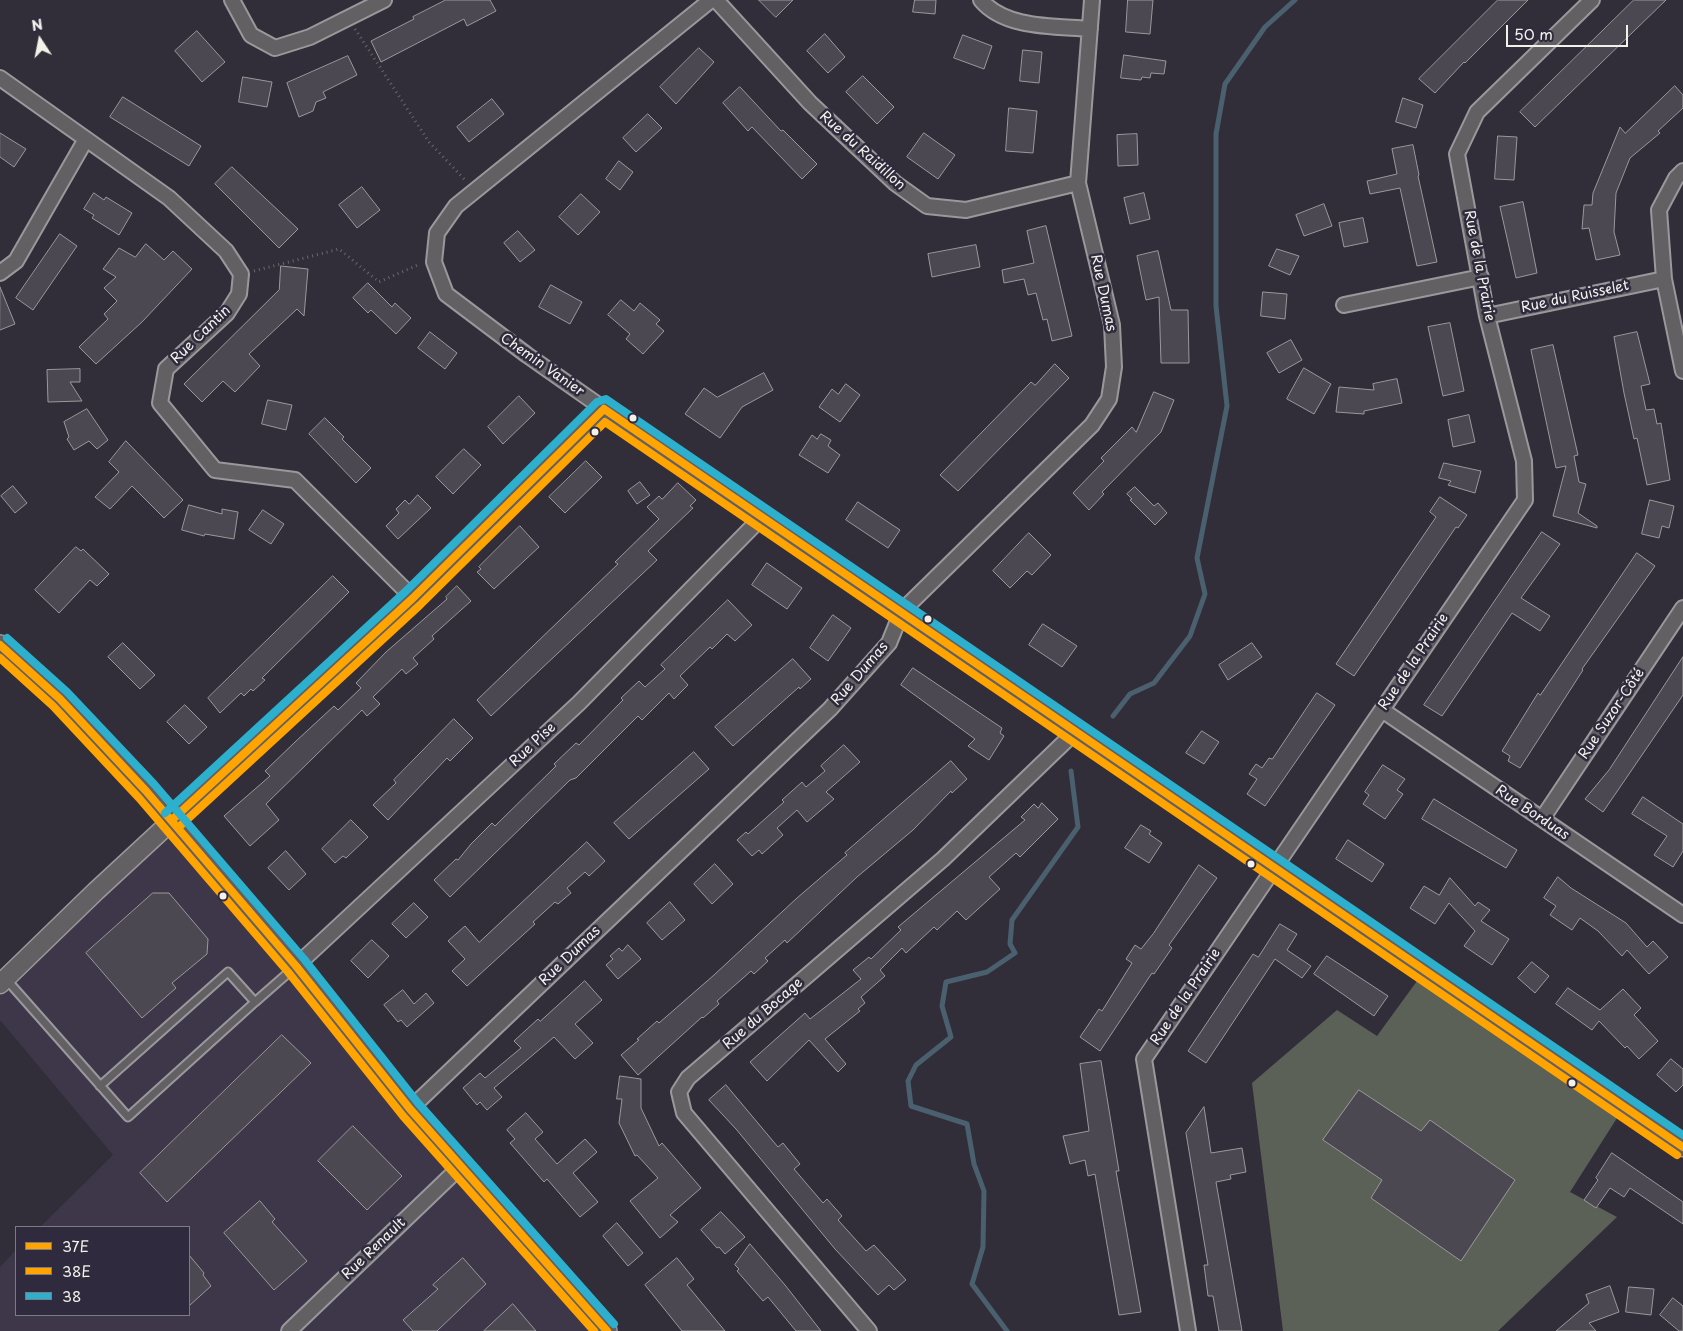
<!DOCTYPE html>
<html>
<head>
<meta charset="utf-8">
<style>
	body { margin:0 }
	#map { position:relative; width:1683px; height:1331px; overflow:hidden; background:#312e39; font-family:"Playpen Sans",sans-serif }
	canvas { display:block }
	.legend { position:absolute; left:15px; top:1226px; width:175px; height:90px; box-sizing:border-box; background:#2f2a3d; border:1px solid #7e7a81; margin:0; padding:6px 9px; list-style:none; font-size:15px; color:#f4f1e8 }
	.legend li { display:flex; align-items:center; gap:10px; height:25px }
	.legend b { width:25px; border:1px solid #7e7a81 }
	.north { position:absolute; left:15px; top:15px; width:50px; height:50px; -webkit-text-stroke:4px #2f2a3d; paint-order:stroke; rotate:349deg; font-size:14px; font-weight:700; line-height:20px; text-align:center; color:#f4f1e8 }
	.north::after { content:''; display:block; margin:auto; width:18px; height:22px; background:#f4f1e8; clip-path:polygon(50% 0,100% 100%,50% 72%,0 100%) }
	.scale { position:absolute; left:1506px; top:25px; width:122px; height:22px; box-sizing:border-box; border:2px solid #f4f1e8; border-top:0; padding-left:6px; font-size:15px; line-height:18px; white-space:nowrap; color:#f4f1e8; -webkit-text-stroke:4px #2f2a3d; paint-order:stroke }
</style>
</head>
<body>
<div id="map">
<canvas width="1683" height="1331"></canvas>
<ul class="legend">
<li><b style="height:6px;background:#ffa400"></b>37E</li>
<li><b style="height:6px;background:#ffa400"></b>38E</li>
<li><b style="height:6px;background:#2dafce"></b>38</li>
</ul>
<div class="north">N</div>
<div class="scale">50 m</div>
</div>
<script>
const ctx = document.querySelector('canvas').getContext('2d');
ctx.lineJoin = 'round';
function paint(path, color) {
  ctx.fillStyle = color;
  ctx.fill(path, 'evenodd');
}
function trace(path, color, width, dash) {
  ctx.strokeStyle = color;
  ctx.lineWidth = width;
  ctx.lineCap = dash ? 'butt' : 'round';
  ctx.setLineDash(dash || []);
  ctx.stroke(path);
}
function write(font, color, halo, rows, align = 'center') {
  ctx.font = font + ' "Playpen Sans",sans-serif';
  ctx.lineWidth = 5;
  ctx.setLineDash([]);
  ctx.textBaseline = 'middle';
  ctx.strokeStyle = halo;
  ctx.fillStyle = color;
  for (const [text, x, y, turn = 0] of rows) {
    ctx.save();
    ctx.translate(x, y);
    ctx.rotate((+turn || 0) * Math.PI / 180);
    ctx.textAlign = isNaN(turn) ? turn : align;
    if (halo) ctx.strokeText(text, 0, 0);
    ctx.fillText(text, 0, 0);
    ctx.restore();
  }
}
paint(new Path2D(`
	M172,820L606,1331H0V1267L16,1250V1315H189V1227H40L113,1155L0,1020V984Z`), '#3e3649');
paint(new Path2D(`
	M1425,970L1624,1107L1570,1192L1617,1217L1498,1331H1283L1252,1083L1337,1010L1377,1036Z`), '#5b6157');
trace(new Path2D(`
	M1113,716L1130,694L1154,683L1190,636L1205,594L1197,558L1227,406L1216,306V134L1225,84L1265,27L1295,0
	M1007,1331L972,1284L983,1247L984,1191L974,1164L967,1124L911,1106L908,1081L916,1065L951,1037L942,1006L946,982L987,972L1015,953L1010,944L1012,920L1078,827L1071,771`), '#4a606f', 5);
const building = new Path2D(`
	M446,0H490L496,11L467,26L464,19L381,62L371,41L414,19L413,17Z
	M759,0H793L776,17Z
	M915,0H936L935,14L913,12Z
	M1128,0H1153L1150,34L1126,32Z
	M1498,0H1528L1465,63L1464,62L1435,93L1419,79Z
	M1634,0H1666L1535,127L1520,112Z
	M197,31L225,62L202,82L175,51Z
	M825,34L845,57L828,73L807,51Z
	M963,35L992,46L984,69L954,58Z
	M699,48L714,62L676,104L660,87Z
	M1023,50L1042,52L1039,83L1020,81Z
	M1124,55L1166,61L1164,74L1151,73L1150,78L1142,77L1141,80L1121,78Z
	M348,56L357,75L323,92L326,98L316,102L313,111L299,117L287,83Z
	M863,76L894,107L877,124L846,92Z
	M243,77L272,82L267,107L239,102Z
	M1675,86L1683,95V108L1658,131L1660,133L1630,158L1616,193L1614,232L1620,255L1596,260L1589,228L1582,229L1584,205H1592L1593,193L1620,127L1625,133Z
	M740,87L781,131L783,130L817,164L802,179L752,127L748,131L723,103Z
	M123,97L201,146L189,166L110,117Z
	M1403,98L1423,105L1416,128L1396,122Z
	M492,99L504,114L469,142L457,127Z
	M1009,108L1037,111L1033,153L1006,151Z
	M648,114L662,128L636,152L623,138Z
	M0,133L26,149L14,167L0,157Z
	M924,133L955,155L938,179L907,157Z
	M1137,134L1138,165L1118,166L1117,135Z
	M1498,136L1517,137L1514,180L1495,179Z
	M1413,145L1419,175L1418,176L1437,262L1417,266L1400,188L1370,194L1367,181L1397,174L1392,149Z
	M619,161L633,172L620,190L606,179Z
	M232,167L298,229L279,248L215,184Z
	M362,187L380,210L357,228L339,205Z
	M94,193L104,200L106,197L132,213L119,235L92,218L94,215L84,209Z
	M1144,193L1150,219L1130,224L1124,198Z
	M581,194L600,212L578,235L559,217Z
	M1523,202L1537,273L1516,278L1500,207Z
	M1324,204L1332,226L1304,236L1296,215Z
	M1363,218L1368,242L1344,247L1339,223Z
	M1046,226L1072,336L1052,341L1047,319L1043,320L1036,293L1028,295L1024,279L1004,283L1002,270L1034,263L1027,231Z
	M518,231L535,250L520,262L504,243Z
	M60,234L77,246L33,310L16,298Z
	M146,244L164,260L173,251L192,269L142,322L96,364L79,347L108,319L104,314L117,301L104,288L116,277L103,269L119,248L135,257Z
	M976,245L980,267L932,277L928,254Z
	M1277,249L1299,256L1290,275L1269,266Z
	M1158,251L1171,310H1188L1189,363H1161L1159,297L1146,300L1137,256Z
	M281,266L308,269L304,316L297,309L249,354L260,366L235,392L223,381L202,402L184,384L279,290Z
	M368,283L392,307L395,303L411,318L396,334L371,310L368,313L353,298Z
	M551,285L582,302L570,324L539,307Z
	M0,287L15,324L0,330Z
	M1263,292L1287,294L1285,319L1261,316Z
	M621,300L634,311L640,303L660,320L656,324L664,331L643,354L626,339L630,334L608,315Z
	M1450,323L1464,391L1443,396L1428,327Z
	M430,332L457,353L445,369L418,348Z
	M1637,332L1650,384L1641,386L1646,410L1654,409L1657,424L1661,423L1670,480L1647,485L1637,438L1634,439L1624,393L1614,337Z
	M1291,340L1302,360L1279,373L1267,353Z
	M1553,345L1578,455L1574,456L1579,482L1586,484L1578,513L1597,526V528L1553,516L1566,466L1556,468L1531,350Z
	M1055,364L1069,378L958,491L940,475L1031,382L1035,385Z
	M1304,368L1331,384L1314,414L1287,399Z
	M80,369V382H70L82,401L48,402L47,370Z
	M764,373L773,390L742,407L720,438L685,414L704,388L717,397Z
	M1397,379L1402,403L1364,411V414L1336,412L1339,387L1374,390L1373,384Z
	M846,384L860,395L840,422L819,407L832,389L838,394Z
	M1154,392L1174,400L1161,432L1102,492L1104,494L1089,510L1073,493L1104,461L1101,458L1132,427L1136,432Z
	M519,396L535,413L503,444L488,427Z
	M268,400L292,405L286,430L262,424Z
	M87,409L108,440L97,449L89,441L74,450L67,439L69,437L64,422Z
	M1469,415L1475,442L1453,447L1448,420Z
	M325,418L344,437L342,439L371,468L356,483L309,434Z
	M821,434L831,440L828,446L840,455L828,473L799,455L812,435L817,439Z
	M126,441L183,500L164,518L132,486L110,509L95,497L119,472L109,462Z
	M464,449L481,465L453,494L436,477Z
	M586,461L602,477L565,513L549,497Z
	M1444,463L1481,471L1475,493L1448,485L1451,481L1439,478Z
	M640,482L650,495L637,504L628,491Z
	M678,483L696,500L690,506L693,508L648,551L657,560L491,716L477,700L618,564L615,562L659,519L647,507L659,496L662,499Z
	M13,486L27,503L15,513L1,496Z
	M1135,487L1154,506L1158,503L1167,513L1155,525L1130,500L1132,499L1127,494Z
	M418,495L431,508L398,539L386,526L399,513L396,509L405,500L409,504Z
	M1440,497L1467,515L1458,528L1456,527L1354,676L1336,664L1436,517L1430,512Z
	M1650,500L1674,506L1669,528L1662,526L1659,538L1642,534Z
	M858,502L900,530L888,548L846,520Z
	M189,505L222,514V509L238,512L234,539L205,534L204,536L182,530Z
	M263,510L284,524L271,544L249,530Z
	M520,526L539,547L494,589L477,572L481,569L479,567Z
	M1542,532L1560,544L1521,598L1550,616L1540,631L1512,613L1442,716L1424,705Z
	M1029,533L1051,555L1032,575L1027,571L1010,588L993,571Z
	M76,547L81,551L83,549L109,574L97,586L90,580L59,613L35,590Z
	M1637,553L1655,566L1582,669L1583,670L1520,768L1508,761L1510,756L1502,751L1538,693L1540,695Z
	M767,563L802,588L787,609L752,585Z
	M333,576L349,592L262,678L265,680L253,691L251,689L244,696L241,693L220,713L208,698Z
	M457,586L471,601L432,636L434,639L413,658L418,664L406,674L402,669L373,697L380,704L367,716L362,710L266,804L279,820L250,846L224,816L270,776L265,771L295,742L334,706L338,710L361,688L356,683L386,652L447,599L446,597Z
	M728,600L752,625L735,641L727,634L712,649L710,647L680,676L688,685L674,699L669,693L642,720L638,716L576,778L570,780L450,897L434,880L456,859L458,860L471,844L492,823L495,826L556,766L554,764L576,743L579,745L623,700L621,698L639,681L645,687L665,669L661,665Z
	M833,615L851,628L828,661L810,648Z
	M1043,624L1077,646L1062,667L1029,645Z
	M123,643L155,675L140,689L108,657Z
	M1252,643L1262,657L1228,680L1219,665Z
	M1683,657V695L1603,812L1585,799L1609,770Z
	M793,659L811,679L800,689L799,687L733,746L715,727Z
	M913,668L1002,728L1000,733L1004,736L989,760L968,746L975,739L901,685Z
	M1317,693L1335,705L1265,806L1247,794L1257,779L1249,774L1256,764L1262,768L1269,758L1272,759Z
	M185,705L207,727L189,744L167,722Z
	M454,719L473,738L450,761L447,758L388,820L373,805L396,783L394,780Z
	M1202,731L1219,742L1204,764L1186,753Z
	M844,745L860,762L826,792L834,799L807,822L797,810L777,828L783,835L762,854L759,850L752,856L737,840L746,832L748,834L784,802L782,800L802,782L806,787L825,771L821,766Z
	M694,752L709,769L629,839L614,823Z
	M951,761L967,779L952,793L951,791L913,830L857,877L787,943L785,940L765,958L768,961L754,974L751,971L717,1001L719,1004L703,1018L702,1017L638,1075L621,1055L639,1040L637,1039L657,1021L659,1023L714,975L797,898L847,855L845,853Z
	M1383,765L1405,779L1397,790L1403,794L1385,819L1363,804L1369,795L1365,792Z
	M1643,797L1683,824V851L1673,867L1654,855L1667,836L1632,814Z
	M1434,799L1517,850L1506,868L1422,819Z
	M1042,803L1058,819L1020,857L1016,853L989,877L1000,889L966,920L957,911L937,930L934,927L906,953L902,948L880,970L885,976L861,997L865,1003L858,1009L860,1011L825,1039L846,1064L838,1072L809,1040L767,1081L750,1062L805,1013L810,1019L861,979L853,970L869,957L871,959L901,930L898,927L1025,820L1021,817L1034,804L1038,808Z
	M351,820L368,837L346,858L343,856L335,863L322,849Z
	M1141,825L1151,831L1149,834L1162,843L1149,863L1125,848Z
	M1348,840L1384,864L1372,882L1336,859Z
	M587,842L605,861L589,876L585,872L567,888L571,893L558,904L555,902L533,922L535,924L467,986L452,971L465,959L448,941L465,926L479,942Z
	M286,851L306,874L289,890L268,868Z
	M715,864L733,884L712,904L694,884Z
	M1199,865L1217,878L1169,945L1172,948L1154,974L1152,973L1100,1051L1080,1037L1099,1009L1102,1011L1132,963L1126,959L1135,945L1141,949L1153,934Z
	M1558,877L1571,888L1626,923L1647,947L1653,941L1668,957L1649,974L1627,950L1622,956L1598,931L1580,918L1572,930L1550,915L1556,906L1544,898Z
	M1450,878L1475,906L1478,902L1490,910L1481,921L1509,939L1492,965L1464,946L1475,931L1449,903L1435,924L1410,908L1424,886L1439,895Z
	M153,893H169L208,939L207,954L172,983L176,988L142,1018L86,953Z
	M670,902L685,920L662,940L647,923Z
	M414,903L428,917L406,938L392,924Z
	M1280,924L1297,934L1287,950L1311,966L1302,978L1275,959L1206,1063L1188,1051L1253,954L1258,957Z
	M372,940L389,956L368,978L351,961Z
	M628,945L641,959L618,979L606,965L613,959L610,956L619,948L622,951Z
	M1327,956L1388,996L1374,1016L1314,974Z
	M1532,962L1549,976L1535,993L1518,978Z
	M585,981L602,1000L575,1024L593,1043L575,1059L554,1037L494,1088L502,1097L487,1110L480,1102L477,1105L463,1088L480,1073L485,1078L521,1048L514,1041L538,1019L540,1021Z
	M1568,988L1600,1010L1623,989L1641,1008L1634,1015L1658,1041L1639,1059L1627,1046L1625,1048L1599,1021L1592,1030L1556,1004Z
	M403,990L414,1004L426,993L434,1003L407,1027L401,1020L398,1022L384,1005Z
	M282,1035L311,1063L167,1202L140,1173Z
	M1671,1059L1683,1069V1085L1676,1092L1657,1075Z
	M1101,1061L1119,1171H1116L1141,1312L1119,1315L1095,1174L1088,1176L1085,1160L1070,1164L1063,1136L1089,1131L1080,1064Z
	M620,1076L641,1079V1108L659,1146L662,1143L701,1188L670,1215L678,1222L660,1238L630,1201L658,1178L637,1155L635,1156L619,1123L622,1099H617Z
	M726,1085L778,1147L783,1143L800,1164L794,1169L823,1203L827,1199L842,1216L838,1220L866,1251L874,1245L906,1280L894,1290L889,1285L878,1295L835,1249L736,1129L709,1100Z
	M1359,1090L1421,1131L1430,1120L1515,1180L1461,1261L1371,1198L1382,1180L1323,1140Z
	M1204,1107L1211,1153L1242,1148L1246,1172L1230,1175L1231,1179L1216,1182L1242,1331H1219L1213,1296H1208L1204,1265H1208L1186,1133Z
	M526,1113L543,1132L535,1139L557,1164L585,1139L597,1152L573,1173L598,1202L580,1217L547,1179L544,1182L510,1143L515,1139L507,1130Z
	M353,1126L402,1176L367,1210L318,1161Z
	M1612,1153L1683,1202V1224L1630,1188L1624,1197L1610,1188L1596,1208L1584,1200L1598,1180L1596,1178Z
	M260,1201L275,1219L272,1222L307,1261L274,1290L224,1233Z
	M721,1212L745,1237L725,1254L719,1247L717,1248L701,1230Z
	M617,1223L643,1253L628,1266L603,1236Z
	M750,1244L785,1285L821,1331H796L768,1297L763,1301L737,1271L739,1269L735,1265Z
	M189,1255L204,1273L203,1275L211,1286L189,1306Z
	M463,1258L486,1284L437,1331H413L403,1320L438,1289L433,1285Z
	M677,1258L694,1279L687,1285L725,1331H682L645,1285Z
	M1610,1286L1619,1312L1589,1323L1596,1331H1556L1589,1303L1586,1295Z
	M1629,1287L1654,1289L1651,1315L1626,1312Z
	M1673,1298L1683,1306V1331H1679L1660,1315Z
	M513,1304L536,1331H484Z`);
paint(building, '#4c4851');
trace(building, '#9a989b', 1);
const service = new Path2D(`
	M6,979L128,1117L255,1002L228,972L100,1086
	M255,1002L296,966`);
const minor = new Path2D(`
	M232,0L251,35L275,48L310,37L384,0
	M716,0L810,103L895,183L927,206L966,210L1078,183
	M981,0C1005,29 1055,26 1090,29
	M0,78L169,198L226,251L241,274L239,294L227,313L166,369L160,403L215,470L295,480L413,598
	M1683,171L1676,178L1659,210L1664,279L1683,371
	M0,273L16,261L86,139
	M1344,305L1481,277
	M1487,316L1664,279
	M604,409L527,355L446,294L434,262L437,233L456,206L711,0
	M1382,710L1683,915
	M1542,819L1683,608
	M296,966L579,703L762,517
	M410,1109L830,709L889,643L902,611L1092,425L1109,399L1114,367L1112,325L1078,183L1092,0
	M289,1331L460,1167
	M869,1331L684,1113L679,1092L688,1078L943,859L1076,731
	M1188,1331L1144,1059L1525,500L1524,461L1487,316L1457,154L1477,112L1592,0`);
const tertiary = new Path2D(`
	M0,984L96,891L413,598L604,409L1683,1147`);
const secondary = new Path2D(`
	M0,645L60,699L146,791L296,966L410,1109L607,1331`);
trace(service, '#9a989b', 11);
trace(minor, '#9a989b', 18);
trace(tertiary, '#9a989b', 21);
trace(secondary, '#9a989b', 22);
trace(new Path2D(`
	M355,29L429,142L466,181
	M254,271L339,249L379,282L420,264`), '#68666b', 3, [1, 4]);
trace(service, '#626063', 7);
trace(minor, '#626063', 14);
trace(tertiary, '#626063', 18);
trace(secondary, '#626063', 19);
trace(new Path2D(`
	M604,409L1683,1147
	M0,645L60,699L146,791L296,966L410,1109L607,1331
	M172,820L413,598L604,409`), '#ffa400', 8);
trace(new Path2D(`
	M0,658L53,706L139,798L288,972L403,1116L594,1331
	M179,827L420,605L605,422L1677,1155`), '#ffa400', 8);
trace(new Path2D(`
	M7,638L67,692L154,784L304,959L418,1103L614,1324
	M165,813L406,591L597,402L606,399L1683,1135`), '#2dafce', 8);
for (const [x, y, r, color] of [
	[633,418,4.5,"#f4f1e8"],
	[595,432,4.5,"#f4f1e8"],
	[928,619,4.5,"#f4f1e8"],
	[1251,864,4.5,"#f4f1e8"],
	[223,896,4.5,"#f4f1e8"],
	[1572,1083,4.5,"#f4f1e8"]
]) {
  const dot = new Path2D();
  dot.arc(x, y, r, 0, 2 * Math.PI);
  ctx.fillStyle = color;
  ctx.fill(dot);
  trace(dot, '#2f2a3d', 2);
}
write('14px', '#f4f1e8', '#2f2a3d', [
	["Rue du Raidillon",862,151,42],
	["Rue de la Prairie",1479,266,79],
	["Rue Dumas",1103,293,78],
	["Rue du Ruisselet",1575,297,-12],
	["Rue Cantin",201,335,-44],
	["Chemin Vanier",542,365,35],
	["Rue de la Prairie",1414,662,-56],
	["Rue Dumas",860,674,-49],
	["Rue Suzor-Côté",1612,714,-56],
	["Rue Pise",533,745,-43],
	["Rue Borduas",1532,813,34],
	["Rue Dumas",570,956,-44],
	["Rue de la Prairie",1186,997,-56],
	["Rue du Bocage",763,1014,-41],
	["Rue Renault",374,1249,-44]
]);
</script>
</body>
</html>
